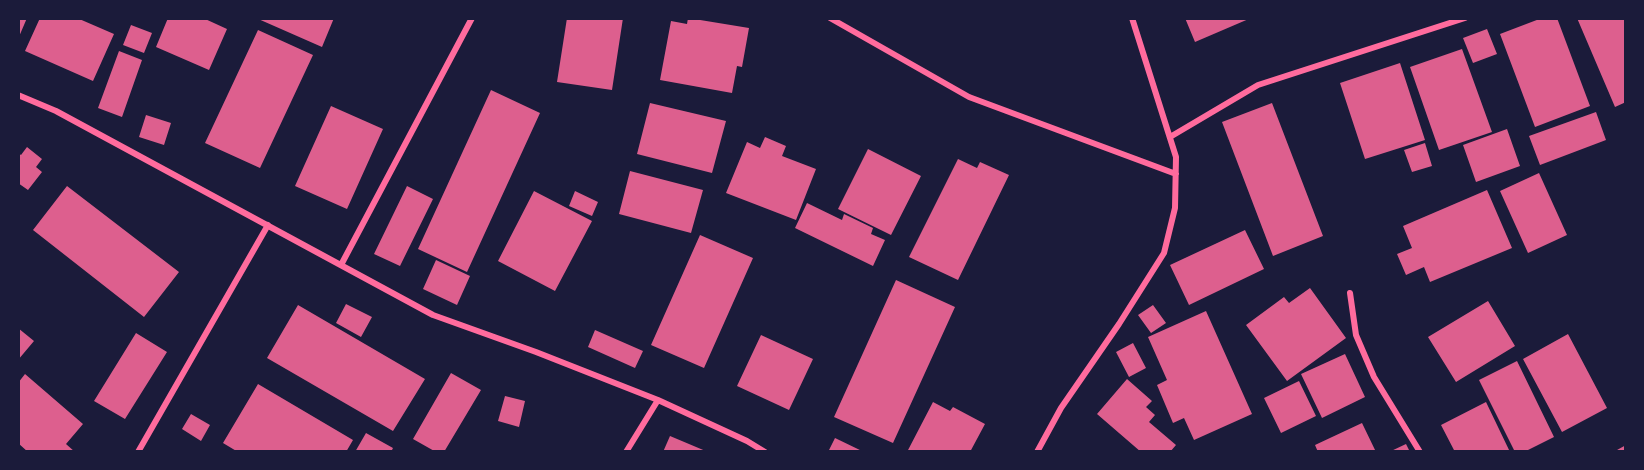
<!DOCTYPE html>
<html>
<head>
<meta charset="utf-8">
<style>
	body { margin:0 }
	#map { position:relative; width:1644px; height:470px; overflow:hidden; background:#1b1b3a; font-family:"Titillium Web",sans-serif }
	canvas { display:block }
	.frame { position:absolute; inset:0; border:20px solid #1b1b3a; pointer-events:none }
</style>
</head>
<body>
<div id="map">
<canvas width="1644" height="470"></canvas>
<div class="frame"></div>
</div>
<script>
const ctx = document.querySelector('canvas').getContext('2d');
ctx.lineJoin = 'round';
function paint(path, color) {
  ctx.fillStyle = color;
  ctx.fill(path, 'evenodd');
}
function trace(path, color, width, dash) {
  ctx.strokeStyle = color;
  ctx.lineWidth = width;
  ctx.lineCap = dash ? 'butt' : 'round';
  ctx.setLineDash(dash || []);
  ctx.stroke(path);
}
paint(new Path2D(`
	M18,18H27L18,39Z
	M40,18H77L114,34L93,81L25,51Z
	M168,18H203L227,29L209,70L156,47Z
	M256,18H334L322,47Z
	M567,18H623L612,90L557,82Z
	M688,18L749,28L742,67L737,66L732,93L660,80L671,21L687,24Z
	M1185,18H1251L1195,42Z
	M1542,18H1557L1590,106L1535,127L1500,34Z
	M1577,18H1626V102L1615,107Z
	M131,25L152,33L144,53L123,45Z
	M1487,29L1497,54L1473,63L1463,38Z
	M258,30L313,55L260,168L205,143Z
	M1462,49L1492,132L1439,150L1410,67Z
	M119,51L142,60L122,117L98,108Z
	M1400,63L1425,140L1365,159L1340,83Z
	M491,90L540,113L467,272L418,249Z
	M650,103L726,121L712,173L637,154Z
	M1272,103L1323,236L1273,256L1222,122Z
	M331,106L383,129L347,209L295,186Z
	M1596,112L1606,140L1540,165L1529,136Z
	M146,115L171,123L164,145L139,137Z
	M1507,129L1520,166L1476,182L1463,145Z
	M765,137L786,146L782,156L816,169L796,220L726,193L747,142L760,148Z
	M1425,143L1432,166L1412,172L1404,150Z
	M27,147L42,159L36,167L42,172L28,190L18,183V153L21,155Z
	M868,149L921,176L891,235L838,209Z
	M958,159L977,168L980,162L1009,175L958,280L909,257Z
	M630,171L703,190L691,233L619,214Z
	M1539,173L1567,235L1528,253L1500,191Z
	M67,186L179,272L144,317L33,230Z
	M407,186L433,199L400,266L374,254Z
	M1487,190L1512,248L1430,282L1424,267L1406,275L1397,254L1412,248L1403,226Z
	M534,191L592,221L555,291L498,261Z
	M575,191L598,202L592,216L569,206Z
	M807,203L842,220L844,214L873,228L871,234L885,240L873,266L795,228Z
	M1245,230L1264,269L1189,305L1170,265Z
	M700,235L753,258L704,368L651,345Z
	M436,260L470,276L457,305L423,289Z
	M896,280L955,307L893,443L834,417Z
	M1310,288L1346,338L1287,381L1246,325L1284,297L1289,303Z
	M1488,301L1515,346L1456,382L1428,337Z
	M346,304L372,317L361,337L336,323Z
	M298,305L425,379L393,431L267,358Z
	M1153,305L1166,323L1151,333L1138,315Z
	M1206,311L1252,414L1194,440L1184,418L1173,423L1157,385L1167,380L1148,337Z
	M18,328L34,341L18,360Z
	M595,330L643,351L635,368L588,347Z
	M136,333L167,352L125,419L94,401Z
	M1568,334L1607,408L1562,432L1523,359Z
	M761,335L813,359L789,410L737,386Z
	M1133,343L1146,368L1129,377L1116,352Z
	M1345,354L1365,397L1322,418L1301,374Z
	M1517,361L1554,437L1524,452H1515L1479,380Z
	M451,373L481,390L444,452H436L413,439Z
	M25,374L83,424L66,444L75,452H28L18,443V383Z
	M1127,379L1152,401L1146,407L1155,415L1149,422L1176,445L1170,452H1141L1097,414Z
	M1299,381L1316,416L1281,433L1264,398Z
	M258,384L353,440L346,452H238L223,443Z
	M505,396L525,401L519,427L498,421Z
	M933,402L950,411L953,407L985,424L970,452H907Z
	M1486,402L1510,452H1455L1441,425Z
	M191,414L210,425L201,441L182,429Z
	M1362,423L1376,452H1318L1315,445Z
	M366,433L393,448L391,452H355Z
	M670,436L708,452H663Z
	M835,438L864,452H828Z
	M1406,444L1410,452H1389Z
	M1626,445V452H1618L1617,450Z`), '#dd5f8e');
trace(new Path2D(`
	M830,18L969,97L1176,174
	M18,95L56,111L433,315L536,352L658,400L747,441L765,452
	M1170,137L1258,85L1465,18
	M341,265L472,18
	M1350,293L1356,335L1374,377L1420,452
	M138,452L268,225
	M626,452L658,400
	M1037,452L1061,408L1119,324L1164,253L1175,208L1176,157L1132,18`), '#ff6b9d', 6);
</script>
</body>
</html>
